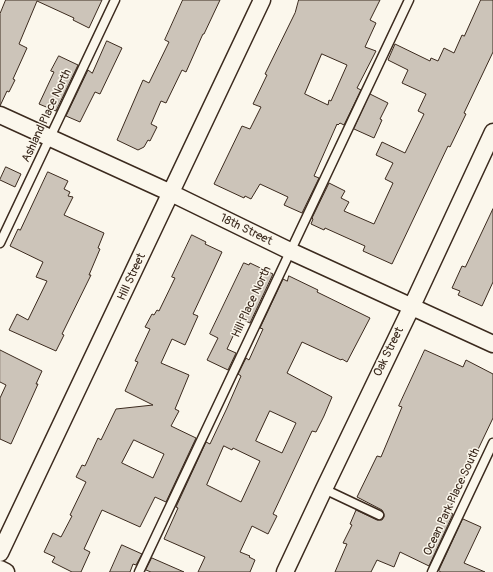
<!DOCTYPE html>
<html>
<head>
<meta charset="utf-8">
<style>
	body { margin:0 }
	canvas { display:block; background:#fbf7ec }
</style>
</head>
<body>
<canvas width="493" height="572"></canvas>
<script>
const ctx = document.querySelector('canvas').getContext('2d');
ctx.lineJoin = 'round';
function paint(path, color) {
  ctx.fillStyle = color;
  ctx.fill(path, 'evenodd');
}
function trace(path, color, width, dash) {
  ctx.strokeStyle = color;
  ctx.lineWidth = width;
  ctx.lineCap = dash ? 'butt' : 'round';
  ctx.setLineDash(dash || []);
  ctx.stroke(path);
}
function write(font, color, halo, rows, align = 'center') {
  ctx.font = font + ' Pangolin,sans-serif';
  ctx.lineWidth = 3;
  ctx.setLineDash([]);
  ctx.textBaseline = 'middle';
  ctx.strokeStyle = halo;
  ctx.fillStyle = color;
  for (const [text, x, y, turn = 0] of rows) {
    ctx.save();
    ctx.translate(x, y);
    ctx.rotate((+turn || 0) * Math.PI / 180);
    ctx.textAlign = isNaN(turn) ? turn : align;
    if (halo) ctx.strokeText(text, 0, 0);
    ctx.fillText(text, 0, 0);
    ctx.restore();
  }
}
const building = new Path2D(`
	M6,0H102L89,28L73,20L74,18L37,1L19,44L27,48L13,79L15,80L9,92L7,91L0,106V14Z
	M183,0H220L204,34H203L202,36L186,72L182,70L166,103L161,101L151,124L157,127L150,141L148,140L144,147L138,150L117,140L143,80L149,83L169,42L165,40Z
	M299,0H380L370,20L376,23L365,47L376,51L357,88L361,90L344,125L340,123L338,125L337,124L314,176L319,178L302,213L284,205L288,197L260,184L251,199L245,196L244,198L214,184L242,126L250,129L261,107L253,104L267,75L265,74L295,13ZM322,54L347,65L331,101L329,100L328,105L305,94Z
	M481,0H493V52L464,113L466,114L450,147L448,146L392,264L363,251L365,246L325,228L324,230L311,224L313,219L312,218L329,183L345,191L341,198L349,202L344,211L374,224L393,183L385,179L393,163L376,155L382,142L405,153L424,114L418,111L426,94L402,83L408,70L388,60L395,44L430,61L431,58L438,61L444,48L454,53L462,35L464,36Z
	M107,41L122,48L100,94L95,92L80,122L66,116L88,70L92,73Z
	M59,56L78,65L56,111L39,104L54,72L51,71Z
	M370,94L388,103L380,119L382,120L374,138L354,129Z
	M6,167L21,174L15,187L0,180Z
	M48,172L68,181L64,189L70,192L68,196L73,197L64,215L104,233L98,248L100,249L89,275H91L62,334L64,335L56,351L9,330L17,314L28,320L47,281L36,277L43,262L10,246L18,229L20,230Z
	M493,209V282L482,306L458,295L460,291L452,288L462,266L465,267Z
	M192,235L206,242L205,244L222,252L193,314L198,316L185,345L172,339L161,363L189,375L175,409L179,411L171,426L196,438L166,502L155,497L140,527L102,510L84,549L90,552L81,572H72L52,562L55,557L44,552L53,533L61,537L72,516L70,515L86,482L76,477L82,465L85,466L98,438L101,440L116,409L153,405L125,391L138,362L135,361L150,329L145,327L152,314L154,315L157,310L159,311L175,278L172,277ZM134,440L164,454L153,478L122,463Z
	M244,263L249,265L250,263L273,274L250,323L241,319L227,349L236,353L228,370L207,360L218,338L210,334Z
	M289,276L318,290L317,292L370,318L347,362L342,359L341,360L302,342L287,373L332,397L324,416L316,432L312,431L273,514L277,516L268,534L252,526L240,552L250,556L249,557L255,560L250,572H198L205,557L164,539L178,508L176,507L206,442L210,444L227,408L241,376L238,374L246,358L249,360L263,329L260,328L283,279L287,281ZM270,411L296,423L282,453L256,441ZM224,446L232,450L233,448L260,461L241,502L207,485Z
	M0,350L42,371L36,384H38L34,393L11,444L0,439V398L6,385L0,382Z
	M425,350L463,367L466,360L493,374V418L451,506L452,507L449,512L453,514L429,566L400,552L394,567L377,560L371,572H335L347,544L343,543L352,525L350,524L356,510L377,520H382L384,517V514L382,510L357,497L377,456L381,457L402,407L399,406Z
	M463,519L481,527L464,563L485,572H441L439,571Z
	M122,545L142,554L136,565L133,564L130,572H110Z
	M152,558L184,572H151L146,570Z`);
paint(building, '#ccc4b9');
trace(building, '#3b2a1e', 1);
const service = new Path2D(`
	M0,243L115,0
	M324,489L379,515
	M139,572L409,0
	M432,572L493,443`);
const minor = new Path2D(`
	M0,115L171,193L290,251L493,344
	M0,553L262,0
	M0,569L6,572
	M285,572L324,489L412,306L493,132`);
trace(service, '#3b2a1e', 11);
trace(minor, '#3b2a1e', 19);
trace(service, '#fbf7ec', 8);
trace(minor, '#fbf7ec', 16);
write('12px', '#3b2a1e', '#fbf7ec', [
	["Ashland Place North",47,116,-65],
	["18th Street",246,230,26],
	["Hill Street",132,277,-65],
	["Hill Place North",252,302,-65],
	["Oak Street",389,352,-64],
	["Ocean Park Place South",452,502,-65]
]);
</script>
</body>
</html>
